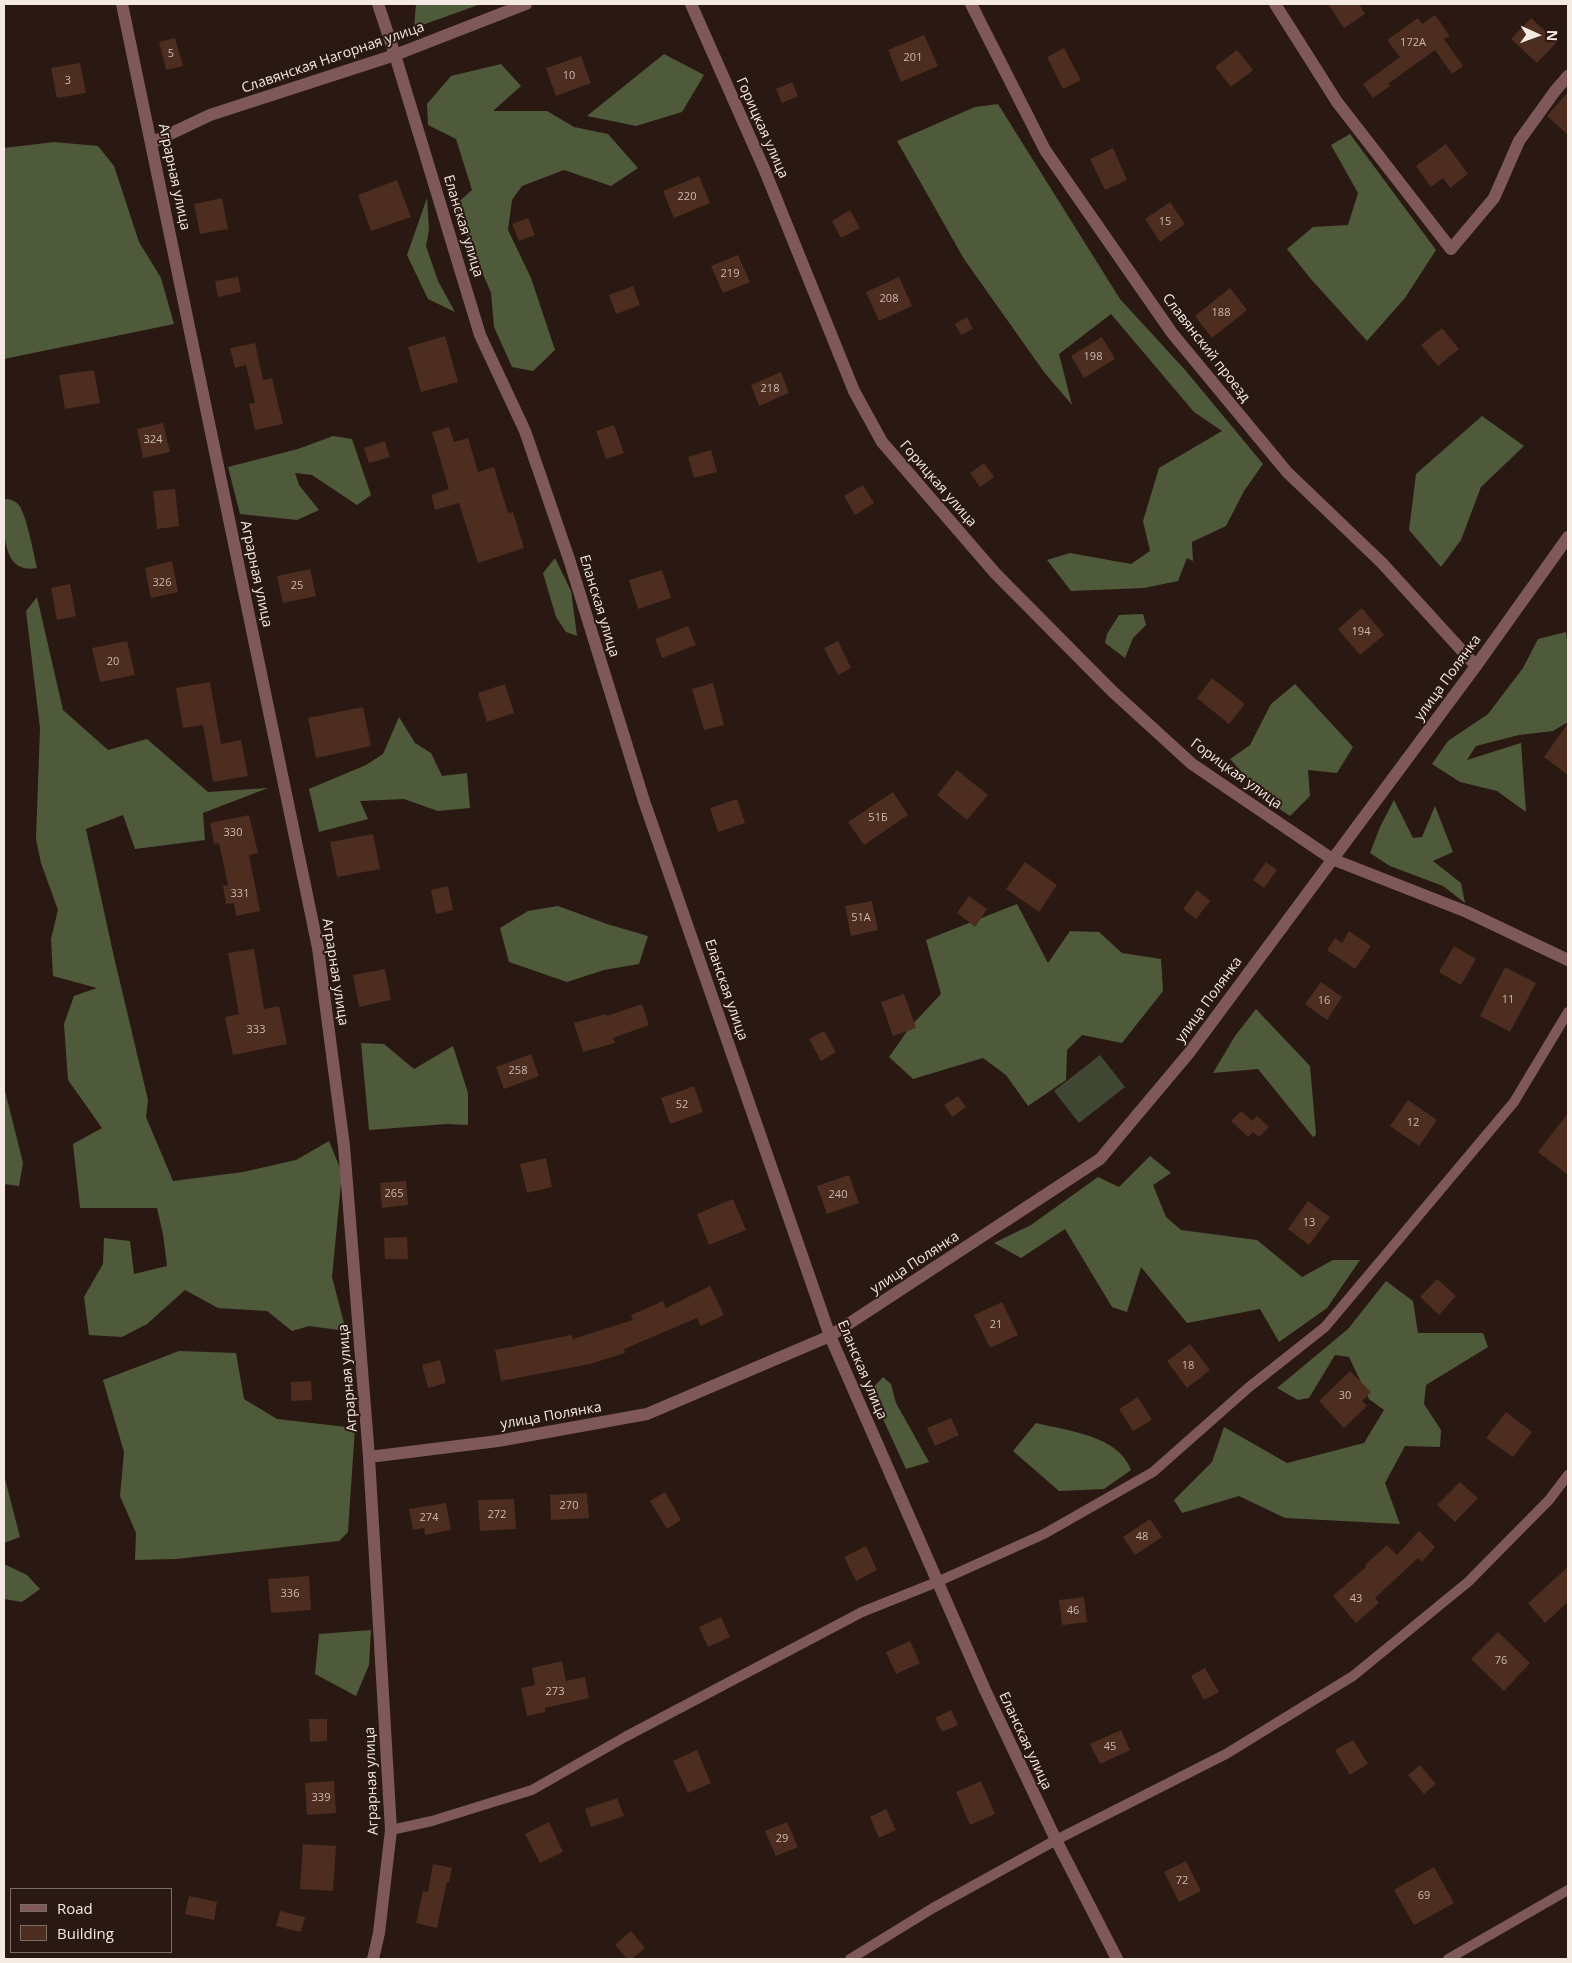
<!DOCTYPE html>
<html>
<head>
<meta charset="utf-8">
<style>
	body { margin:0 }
	#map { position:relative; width:1572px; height:1963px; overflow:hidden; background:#2a1912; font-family:"Open Sans",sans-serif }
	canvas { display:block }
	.frame { position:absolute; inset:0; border:5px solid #f5e9e4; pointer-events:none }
	.legend { position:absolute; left:10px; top:1888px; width:162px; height:65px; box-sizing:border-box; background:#2a1912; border:1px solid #7b6c66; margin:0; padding:6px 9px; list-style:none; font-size:15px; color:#f5e9e4 }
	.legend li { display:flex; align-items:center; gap:10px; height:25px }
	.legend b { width:25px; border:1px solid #7b6c66 }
	.north { position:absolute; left:1512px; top:10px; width:50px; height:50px; -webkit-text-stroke:4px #2a1912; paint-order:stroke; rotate:92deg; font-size:14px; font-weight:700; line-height:20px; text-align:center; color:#f5e9e4 }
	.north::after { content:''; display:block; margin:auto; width:18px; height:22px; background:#f5e9e4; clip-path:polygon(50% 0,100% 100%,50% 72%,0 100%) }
</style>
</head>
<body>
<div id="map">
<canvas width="1572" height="1963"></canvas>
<div class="frame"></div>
<ul class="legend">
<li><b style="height:6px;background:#7f595a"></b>Road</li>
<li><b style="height:14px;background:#4c2d1f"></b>Building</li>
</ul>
<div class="north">N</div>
</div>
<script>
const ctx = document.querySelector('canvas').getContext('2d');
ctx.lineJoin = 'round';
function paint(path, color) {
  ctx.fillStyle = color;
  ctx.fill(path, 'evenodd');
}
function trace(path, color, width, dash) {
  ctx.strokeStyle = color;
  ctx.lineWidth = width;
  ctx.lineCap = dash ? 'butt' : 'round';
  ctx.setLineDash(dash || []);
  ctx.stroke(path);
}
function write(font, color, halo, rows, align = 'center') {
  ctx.font = font + ' "Open Sans",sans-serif';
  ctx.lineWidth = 4;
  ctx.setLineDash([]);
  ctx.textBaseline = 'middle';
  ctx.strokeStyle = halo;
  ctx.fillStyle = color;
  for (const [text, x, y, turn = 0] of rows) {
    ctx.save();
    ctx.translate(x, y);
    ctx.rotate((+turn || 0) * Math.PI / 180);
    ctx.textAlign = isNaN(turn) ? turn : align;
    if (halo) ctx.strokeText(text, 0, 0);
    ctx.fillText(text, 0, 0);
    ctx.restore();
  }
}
paint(new Path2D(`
	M1100,1055L1125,1087L1079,1123L1054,1091Z`), '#404834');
paint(new Path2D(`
	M416,4H481L414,28Z
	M664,54L704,75L682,112L636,126L587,116Z
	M501,64L521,86L493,111H547L574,127L608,134L638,168L611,186L564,170L522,186L512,200L508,230L531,278L555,350L533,371L512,367L494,327L491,293L454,206L472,190L456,139L428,125L427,104L451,76Z
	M998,104L1120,299L1186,371L1263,464L1244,491L1226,526L1192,542L1193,561L1187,558L1178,581L1144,588L1071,591L1047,560L1070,553L1131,564L1150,551L1143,521L1159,468L1222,431L1194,412L1111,314L1059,354L1072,405L1044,372L964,259L897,141L975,107Z
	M1350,134L1436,250L1405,298L1367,341L1310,278L1287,249L1313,227L1348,225L1358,193L1331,145Z
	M54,142L98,146L114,166L139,242L161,278L174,324L4,359V148Z
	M427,198L429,230L426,246L438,281L455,312L428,299L407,255Z
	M1482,416L1524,446L1481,487L1461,540L1441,567L1409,530L1416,474Z
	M333,436L352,439L371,495L357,505L312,475L295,473L299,485L319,510L297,520L240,514L228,467L298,449Z
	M4,499C9,499 14,500 18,504C26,512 34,555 37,568C0,575 4,527 4,499Z
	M555,558L571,591L577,636L566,632L556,617L543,573Z
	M37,597L63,710L108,750L147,739L208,792L268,788L203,813L205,840L135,849L123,815L86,829L114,957L148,1100L146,1117L173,1181L243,1172L296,1160L329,1141L342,1173L332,1277L346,1331L309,1326L292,1331L267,1311L218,1308L185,1290L147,1324L122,1337L89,1335L84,1297L103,1264L104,1238L130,1241L134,1274L167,1266L163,1234L157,1208H80L73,1144L102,1128L68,1080L64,1024L74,996L97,988L53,976L51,939L58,910L41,863L36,839L40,728L26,611Z
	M1143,614L1146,625L1133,638L1125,658L1105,643L1107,634L1119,615Z
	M1566,632L1568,648V722L1553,731L1519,735L1476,746L1467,760L1521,743L1526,812L1497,791L1460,782L1432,764L1448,741L1488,714L1523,668L1538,639Z
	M1295,684L1353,747L1337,773L1308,770L1310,796L1290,816L1268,801L1230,759L1250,745L1271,704Z
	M399,717L415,743L431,753L442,776L467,773L470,808L438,811L404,799L360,801L368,819L319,832L309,789L366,765L383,754Z
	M1394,800L1413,838L1422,837L1435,806L1453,852L1433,861L1461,883L1465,903L1443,886L1390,866L1370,853L1380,827Z
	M1017,904L1048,963L1070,931L1099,932L1122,953L1161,959L1163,991L1122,1043L1082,1035L1067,1050L1066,1080L1028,1106L1006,1075L983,1058L913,1079L889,1057L910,1027L941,994L926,940Z
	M558,906L607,924L648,936L639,964L604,970L567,982L509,962L500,928L528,911Z
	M1256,1009L1310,1066L1316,1135L1313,1137L1258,1069L1213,1073L1235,1036Z
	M361,1043L384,1044L414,1069L453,1046L468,1093V1125L447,1124L369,1130Z
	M4,1087L23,1163L19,1186L4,1184Z
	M1150,1156L1171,1173L1153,1185L1166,1217L1181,1230L1257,1240L1302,1277L1333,1260H1360L1327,1308L1279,1342L1260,1309L1187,1323L1141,1267L1127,1312L1112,1307L1065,1229L1021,1258L994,1243L1031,1225L1098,1177L1119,1187Z
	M1386,1281L1413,1301L1418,1333H1483L1488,1347L1426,1385L1424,1404L1441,1430L1440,1447L1405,1446L1385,1483L1400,1524L1285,1518L1239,1496L1182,1513L1174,1500L1212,1462L1224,1427L1287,1463L1364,1443L1384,1410L1369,1399L1349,1357L1335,1355L1309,1398L1298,1400L1277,1388L1348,1329Z
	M179,1351L236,1353L244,1399L277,1419L355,1428L348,1532L339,1541L176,1559L135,1560L136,1533L120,1496L124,1452L103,1380Z
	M883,1377L891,1384L896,1403L929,1462L906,1469L870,1391Z
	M1036,1423C1068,1431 1118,1435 1131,1470L1104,1489L1059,1491L1013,1451Z
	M4,1475L20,1537L4,1543Z
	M4,1564L27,1575L40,1589L22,1602L4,1599Z
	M371,1630L369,1665L356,1696L315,1674L319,1634Z`), '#4f5a3a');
paint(new Path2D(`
	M1328,4H1359L1365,14L1344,28Z
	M1435,15L1450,36L1444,39L1463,66L1452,74L1435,50L1388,84L1390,86L1373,98L1363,84L1400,57L1387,40L1418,18L1422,24Z
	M1531,18L1557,42L1537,63L1511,39Z
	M924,35L938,66L901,82L888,50Z
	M175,38L183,66L166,70L159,42Z
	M1064,48L1081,80L1063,89L1047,57Z
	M1237,50L1253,70L1231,87L1215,67Z
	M581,56L591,83L556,96L546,68Z
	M80,63L86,93L57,98L51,68Z
	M792,82L798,96L782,103L776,89Z
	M1568,92V135L1547,116Z
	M1446,144L1468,174L1450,188L1443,178L1431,187L1416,166Z
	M1113,148L1127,180L1105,190L1090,159Z
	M699,176L710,203L674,218L663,191Z
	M397,180L411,217L371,231L358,195Z
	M222,198L228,229L200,234L194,204Z
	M1170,202L1185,224L1160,242L1145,219Z
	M850,210L860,228L841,238L832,221Z
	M528,218L535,235L519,241L512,224Z
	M738,255L750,282L723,293L711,266Z
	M238,277L241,292L218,297L215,281Z
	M899,277L912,306L879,321L866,292Z
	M633,286L640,305L616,314L609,295Z
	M1230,288L1247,310L1212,338L1195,316Z
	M967,317L973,329L961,335L955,324Z
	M1442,328L1459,349L1438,366L1421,345Z
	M445,336L458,382L421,392L408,347Z
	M1102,337L1115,359L1084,378L1071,356Z
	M255,343L263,380L272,378L283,424L255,430L249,404L255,403L246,365L235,368L230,348Z
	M94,370L100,403L65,409L59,375Z
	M781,372L789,393L759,406L751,385Z
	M163,423L170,452L143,458L137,429Z
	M614,425L624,453L606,459L596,431Z
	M449,427L454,442L468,438L478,472L494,467L508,513L513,512L524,548L478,563L459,503L435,510L431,495L449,489L432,432Z
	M385,441L390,457L369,463L364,448Z
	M711,450L717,472L694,478L688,457Z
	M984,463L994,477L980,487L970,473Z
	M863,485L874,503L855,515L844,496Z
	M175,489L179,526L157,529L153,491Z
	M172,561L178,592L151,598L145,568Z
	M310,569L316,596L283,603L277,576Z
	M662,570L671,598L638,609L629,580Z
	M70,584L76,616L57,620L51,588Z
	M1362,608L1384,635L1360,655L1338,629Z
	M688,626L696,645L662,658L655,639Z
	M127,641L135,675L100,682L92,648Z
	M838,641L851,668L838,675L824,648Z
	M1212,678L1245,704L1229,724L1197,698Z
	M210,682L221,744L241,740L248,776L213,782L203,725L183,728L176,688Z
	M713,683L724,725L704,730L692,689Z
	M505,684L514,713L487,722L478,693Z
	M363,707L371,746L316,758L308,718Z
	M1568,723V775L1544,757Z
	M957,770L988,795L967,820L937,795Z
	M893,792L908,815L864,845L848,822Z
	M737,799L745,823L718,832L710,808Z
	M249,815L258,853L249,855L260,911L236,916L234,903L226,904L223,886L228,885L219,843L214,844L210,823Z
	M373,834L380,869L337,877L330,842Z
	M1025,862L1057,885L1039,912L1006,889Z
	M1266,862L1277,870L1264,888L1253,880Z
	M448,886L453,910L436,914L431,890Z
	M1197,890L1210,901L1196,919L1183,909Z
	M969,896L987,909L975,927L957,913Z
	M872,901L878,930L851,936L845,906Z
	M1349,931L1371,946L1355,969L1327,950L1335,938L1342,943Z
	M1454,946L1476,959L1461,985L1439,972Z
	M254,949L264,1009L279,1006L287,1044L233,1055L225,1017L239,1014L228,953Z
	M1505,967L1536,983L1510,1032L1480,1016Z
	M385,969L391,1000L359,1007L353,975Z
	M1321,982L1342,997L1327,1020L1305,1004Z
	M904,994L916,1028L893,1036L881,1002Z
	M642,1004L649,1025L613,1038L615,1043L583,1052L574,1023L606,1014L607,1016Z
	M824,1031L836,1052L821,1061L809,1039Z
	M531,1054L539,1076L504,1089L496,1067Z
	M694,1086L703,1112L670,1124L661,1098Z
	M958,1096L966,1107L952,1117L944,1105Z
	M1408,1100L1437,1120L1419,1146L1390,1126Z
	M1241,1111L1252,1121L1257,1116L1269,1127L1259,1137L1253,1132L1248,1137L1231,1121Z
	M1568,1113V1175L1538,1152Z
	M546,1158L552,1187L527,1193L520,1164Z
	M849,1175L859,1203L827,1214L817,1186Z
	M406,1181L408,1205L382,1208L380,1183Z
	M733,1199L746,1230L709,1245L697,1214Z
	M1308,1201L1330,1217L1309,1245L1288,1229Z
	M407,1237L408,1259H385L384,1238Z
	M1437,1279L1456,1296L1439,1315L1420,1297Z
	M710,1286L724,1315L701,1326L697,1318L624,1349L625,1353L590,1364L501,1381L495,1350L572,1335L573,1339L633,1320L631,1315L663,1301L666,1308Z
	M1002,1302L1018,1335L990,1348L974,1315Z
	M1190,1344L1210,1370L1187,1388L1167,1361Z
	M440,1360L446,1383L428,1388L422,1365Z
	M1350,1371L1371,1392L1362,1401L1367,1406L1344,1428L1319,1401Z
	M311,1381L312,1400L291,1401V1382Z
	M1138,1397L1152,1420L1133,1431L1119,1409Z
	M1506,1412L1532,1432L1513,1457L1486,1438Z
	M951,1418L959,1435L935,1446L927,1428Z
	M1460,1482L1478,1498L1455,1522L1437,1505Z
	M665,1492L681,1520L667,1529L650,1501Z
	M587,1493L589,1518L551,1520L550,1495Z
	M514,1499L516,1529L480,1531L478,1500Z
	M446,1503L451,1530L425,1535L424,1528L413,1530L409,1509Z
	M1150,1519L1162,1537L1135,1555L1123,1537Z
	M1419,1531L1435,1547L1422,1562L1418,1558L1375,1598L1379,1603L1356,1623L1333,1596L1366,1567L1365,1565L1387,1545L1397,1555Z
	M866,1546L877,1570L856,1581L844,1557Z
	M1568,1567V1602L1545,1623L1528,1603Z
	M309,1576L311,1610L271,1613L268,1579Z
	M1084,1597L1087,1622L1062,1625L1059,1600Z
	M721,1617L730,1637L708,1647L699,1627Z
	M1498,1632L1530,1663L1504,1691L1471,1659Z
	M910,1641L920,1663L896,1674L886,1652Z
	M562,1661L566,1681L585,1677L589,1698L545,1708V1712L527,1716L521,1688L535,1685L532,1668Z
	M1205,1668L1219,1692L1204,1700L1191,1676Z
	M951,1710L958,1725L942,1732L935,1718Z
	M309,1719H327V1741L310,1742Z
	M1121,1730L1130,1750L1100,1764L1090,1744Z
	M1353,1740L1368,1764L1350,1775L1335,1750Z
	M697,1750L711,1783L688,1793L673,1761Z
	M1420,1765L1436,1784L1424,1794L1408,1775Z
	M334,1781L336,1813L307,1815L305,1783Z
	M981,1781L995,1814L970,1825L956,1792Z
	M617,1798L624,1816L591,1827L585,1809Z
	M886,1809L896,1830L879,1838L870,1817Z
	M549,1822L563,1852L540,1863L525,1834Z
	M787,1822L798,1847L776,1856L765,1831Z
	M303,1844L336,1846L333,1891L300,1889Z
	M1186,1861L1201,1891L1179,1902L1164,1872Z
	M433,1864L452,1868L449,1882H447L437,1928L416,1923L423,1891L428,1892Z
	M1434,1867L1454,1903L1414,1925L1394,1890Z
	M189,1896L217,1902L214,1920L185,1914Z
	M280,1911L305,1917L301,1932L276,1926Z
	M631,1931L645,1948L632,1959H627L615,1945Z`), '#4c2d1f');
trace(new Path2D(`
	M391,1830L432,1821L532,1790L625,1737L862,1612L937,1582L1044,1534L1153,1472L1248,1388L1325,1327L1514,1102L1568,1012
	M850,1959L933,1908L1056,1840L1226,1754L1353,1676L1468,1582L1549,1500L1568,1475
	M1448,1959L1568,1890`), '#7f595a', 10);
trace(new Path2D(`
	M122,4L318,948L344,1146L369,1457L391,1830L379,1933L373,1959
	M378,4L395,55L480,335L525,431L569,559L644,801L830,1336L985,1690L1056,1840L1117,1959
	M691,4L765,171L854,391L882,442L995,573L1112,691L1192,764L1332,859L1467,912L1568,960
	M971,4L1045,150L1172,333L1287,472L1382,563L1476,666
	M1275,4L1337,102L1451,249L1494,198L1519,141L1555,91L1568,76
	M151,143L210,115L395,55L526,4
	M369,1457L498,1441L647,1414L830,1336L1100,1159L1189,1053L1476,666L1568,537`), '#7f595a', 12);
write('11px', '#cbbab3', null, [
	["172А",1413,43],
	["5",171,54],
	["201",913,58],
	["10",569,76],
	["3",68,81],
	["220",687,197],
	["15",1165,222],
	["219",730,274],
	["208",889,299],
	["188",1221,313],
	["198",1093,357],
	["218",770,389],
	["324",153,440],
	["326",162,583],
	["25",297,586],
	["194",1361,632],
	["20",113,662],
	["51Б",878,818],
	["330",233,833],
	["331",240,894],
	["51А",861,918],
	["11",1508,1000],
	["16",1324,1001],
	["333",256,1030],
	["258",518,1071],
	["52",682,1105],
	["12",1413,1123],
	["265",394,1194],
	["240",838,1195],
	["13",1309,1223],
	["21",996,1325],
	["18",1188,1366],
	["30",1345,1396],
	["270",569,1506],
	["272",497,1515],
	["274",429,1518],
	["48",1142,1537],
	["336",290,1594],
	["43",1356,1599],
	["46",1073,1611],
	["76",1501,1661],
	["273",555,1692],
	["45",1110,1747],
	["339",321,1798],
	["29",782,1839],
	["72",1182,1881],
	["69",1424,1896]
]);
write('14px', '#f5e9e4', '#2a1912', [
	["Славянская Нагорная улица",333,58,-19],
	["Горицкая улица",762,128,66],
	["Аграрная улица",174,177,78],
	["Еланская улица",463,226,73],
	["Славянский проезд",1206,348,52],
	["Горицкая улица",938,484,49],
	["Аграрная улица",256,574,78],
	["Еланская улица",599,606,73],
	["улица Полянка",1448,678,-54],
	["Горицкая улица",1236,774,36],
	["Аграрная улица",335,972,81],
	["Еланская улица",726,990,71],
	["улица Полянка",1209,1000,-54],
	["улица Полянка",915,1263,-33],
	["Еланская улица",862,1370,67],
	["Аграрная улица",348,1378,-95],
	["улица Полянка",551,1416,-10],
	["Еланская улица",1025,1741,65],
	["Аграрная улица",372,1781,-92]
]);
</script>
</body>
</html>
